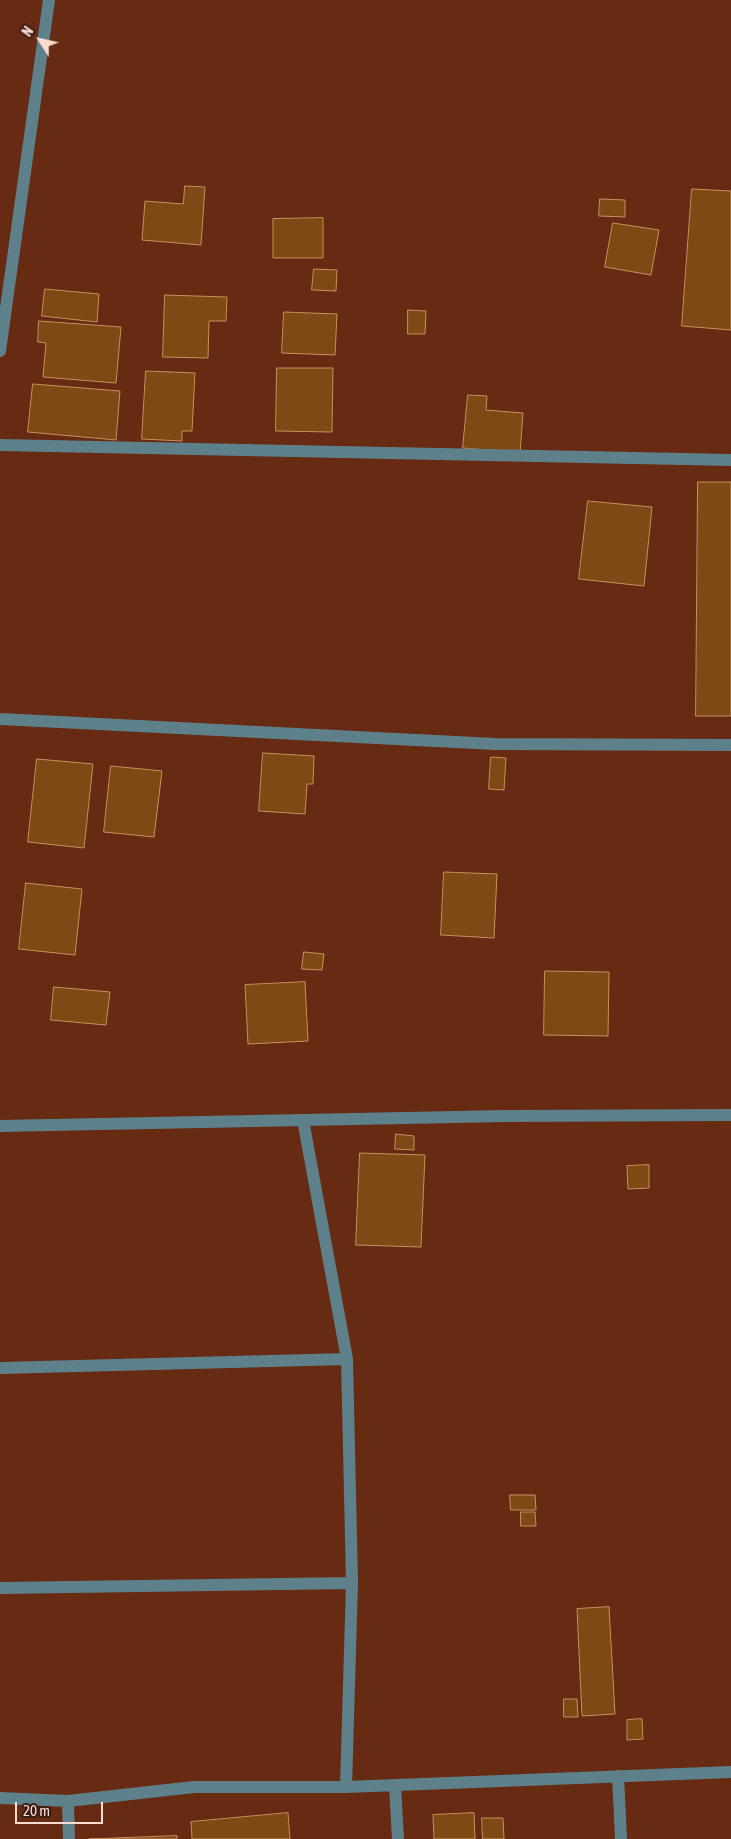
<!DOCTYPE html>
<html>
<head>
<meta charset="utf-8">
<style>
	body { margin:0 }
	#map { position:relative; width:731px; height:1839px; overflow:hidden; background:#672a12; font-family:"Asap Condensed",sans-serif }
	canvas { display:block }
	.north { position:absolute; left:15px; top:15px; width:50px; height:50px; -webkit-text-stroke:4px #391d13; paint-order:stroke; rotate:305deg; font-size:14px; font-weight:700; line-height:20px; text-align:center; color:#fcdcd1 }
	.north::after { content:''; display:block; margin:auto; width:18px; height:22px; background:#fcdcd1; clip-path:polygon(50% 0,100% 100%,50% 72%,0 100%) }
	.scale { position:absolute; left:15px; top:1802px; width:88px; height:22px; box-sizing:border-box; border:2px solid #fcdcd1; border-top:0; padding-left:6px; font-size:15px; line-height:18px; white-space:nowrap; color:#fcdcd1; -webkit-text-stroke:4px #391d13; paint-order:stroke }
</style>
</head>
<body>
<div id="map">
<canvas width="731" height="1839"></canvas>
<div class="north">N</div>
<div class="scale">20 m</div>
</div>
<script>
const ctx = document.querySelector('canvas').getContext('2d');
ctx.lineJoin = 'round';
function paint(path, color) {
  ctx.fillStyle = color;
  ctx.fill(path, 'evenodd');
}
function trace(path, color, width, dash) {
  ctx.strokeStyle = color;
  ctx.lineWidth = width;
  ctx.lineCap = dash ? 'butt' : 'round';
  ctx.setLineDash(dash || []);
  ctx.stroke(path);
}
const building = new Path2D(`
	M185,186L205,187L201,245L142,240L145,201L183,204Z
	M692,189L731,191V330L682,326Z
	M600,199L625,200V217L599,216Z
	M323,218V258H273V219Z
	M613,223L659,230L651,275L605,267Z
	M314,269L337,270L336,291L312,290Z
	M45,289L99,294L97,322L42,316Z
	M165,295L227,297L226,321H209L208,358L163,357Z
	M408,310L426,311L425,334H408Z
	M284,312L337,314L335,355L282,353Z
	M39,321L121,327L116,383L43,377L46,343L38,342Z
	M277,368H333L332,432L276,431Z
	M146,371L195,373L192,431H182V441L142,439Z
	M33,384L120,391L116,440L28,432Z
	M468,395L487,396L486,410L523,413L520,453L463,448Z
	M698,482H731V716H696Z
	M588,501L652,507L644,586L579,579Z
	M263,753L314,756L313,784H307L305,814L259,811Z
	M491,757L506,758L504,790L489,789Z
	M37,759L93,764L84,848L28,842Z
	M111,766L162,771L154,837L104,832Z
	M444,872L497,874L494,938L441,935Z
	M26,883L82,889L75,955L19,949Z
	M304,952L324,954L322,970L302,969Z
	M545,971L609,972L608,1036L544,1035Z
	M305,982L308,1041L248,1044L245,985Z
	M54,987L110,992L106,1025L51,1020Z
	M396,1134L414,1136V1150L395,1149Z
	M360,1153L425,1155L421,1247L356,1245Z
	M649,1165V1188L628,1189L627,1166Z
	M510,1495H535L536,1510H511Z
	M521,1512H535L536,1526H521Z
	M609,1607L615,1714L582,1716L577,1609Z
	M564,1699H577L578,1717H564Z
	M642,1719L643,1739L627,1740V1720Z
	M288,1813L290,1839H192L191,1822Z
	M474,1813L475,1839H434L433,1815Z
	M482,1818H503L504,1839H483Z
	M177,1836V1839H89Z`);
paint(building, '#7d4915');
trace(building, '#c9905f', 1);
trace(new Path2D(`
	M0,351L49,0
	M0,445L731,460
	M0,719L495,744L731,745
	M0,1126L506,1116L731,1115
	M0,1368L347,1359
	M0,1588L352,1583
	M618,1776L621,1839
	M395,1785L398,1839
	M346,1787L731,1772
	M0,1798L68,1801L194,1787H346L352,1583L347,1359L303,1120
	M68,1801L69,1839`), '#5d808b', 12);
</script>
</body>
</html>
